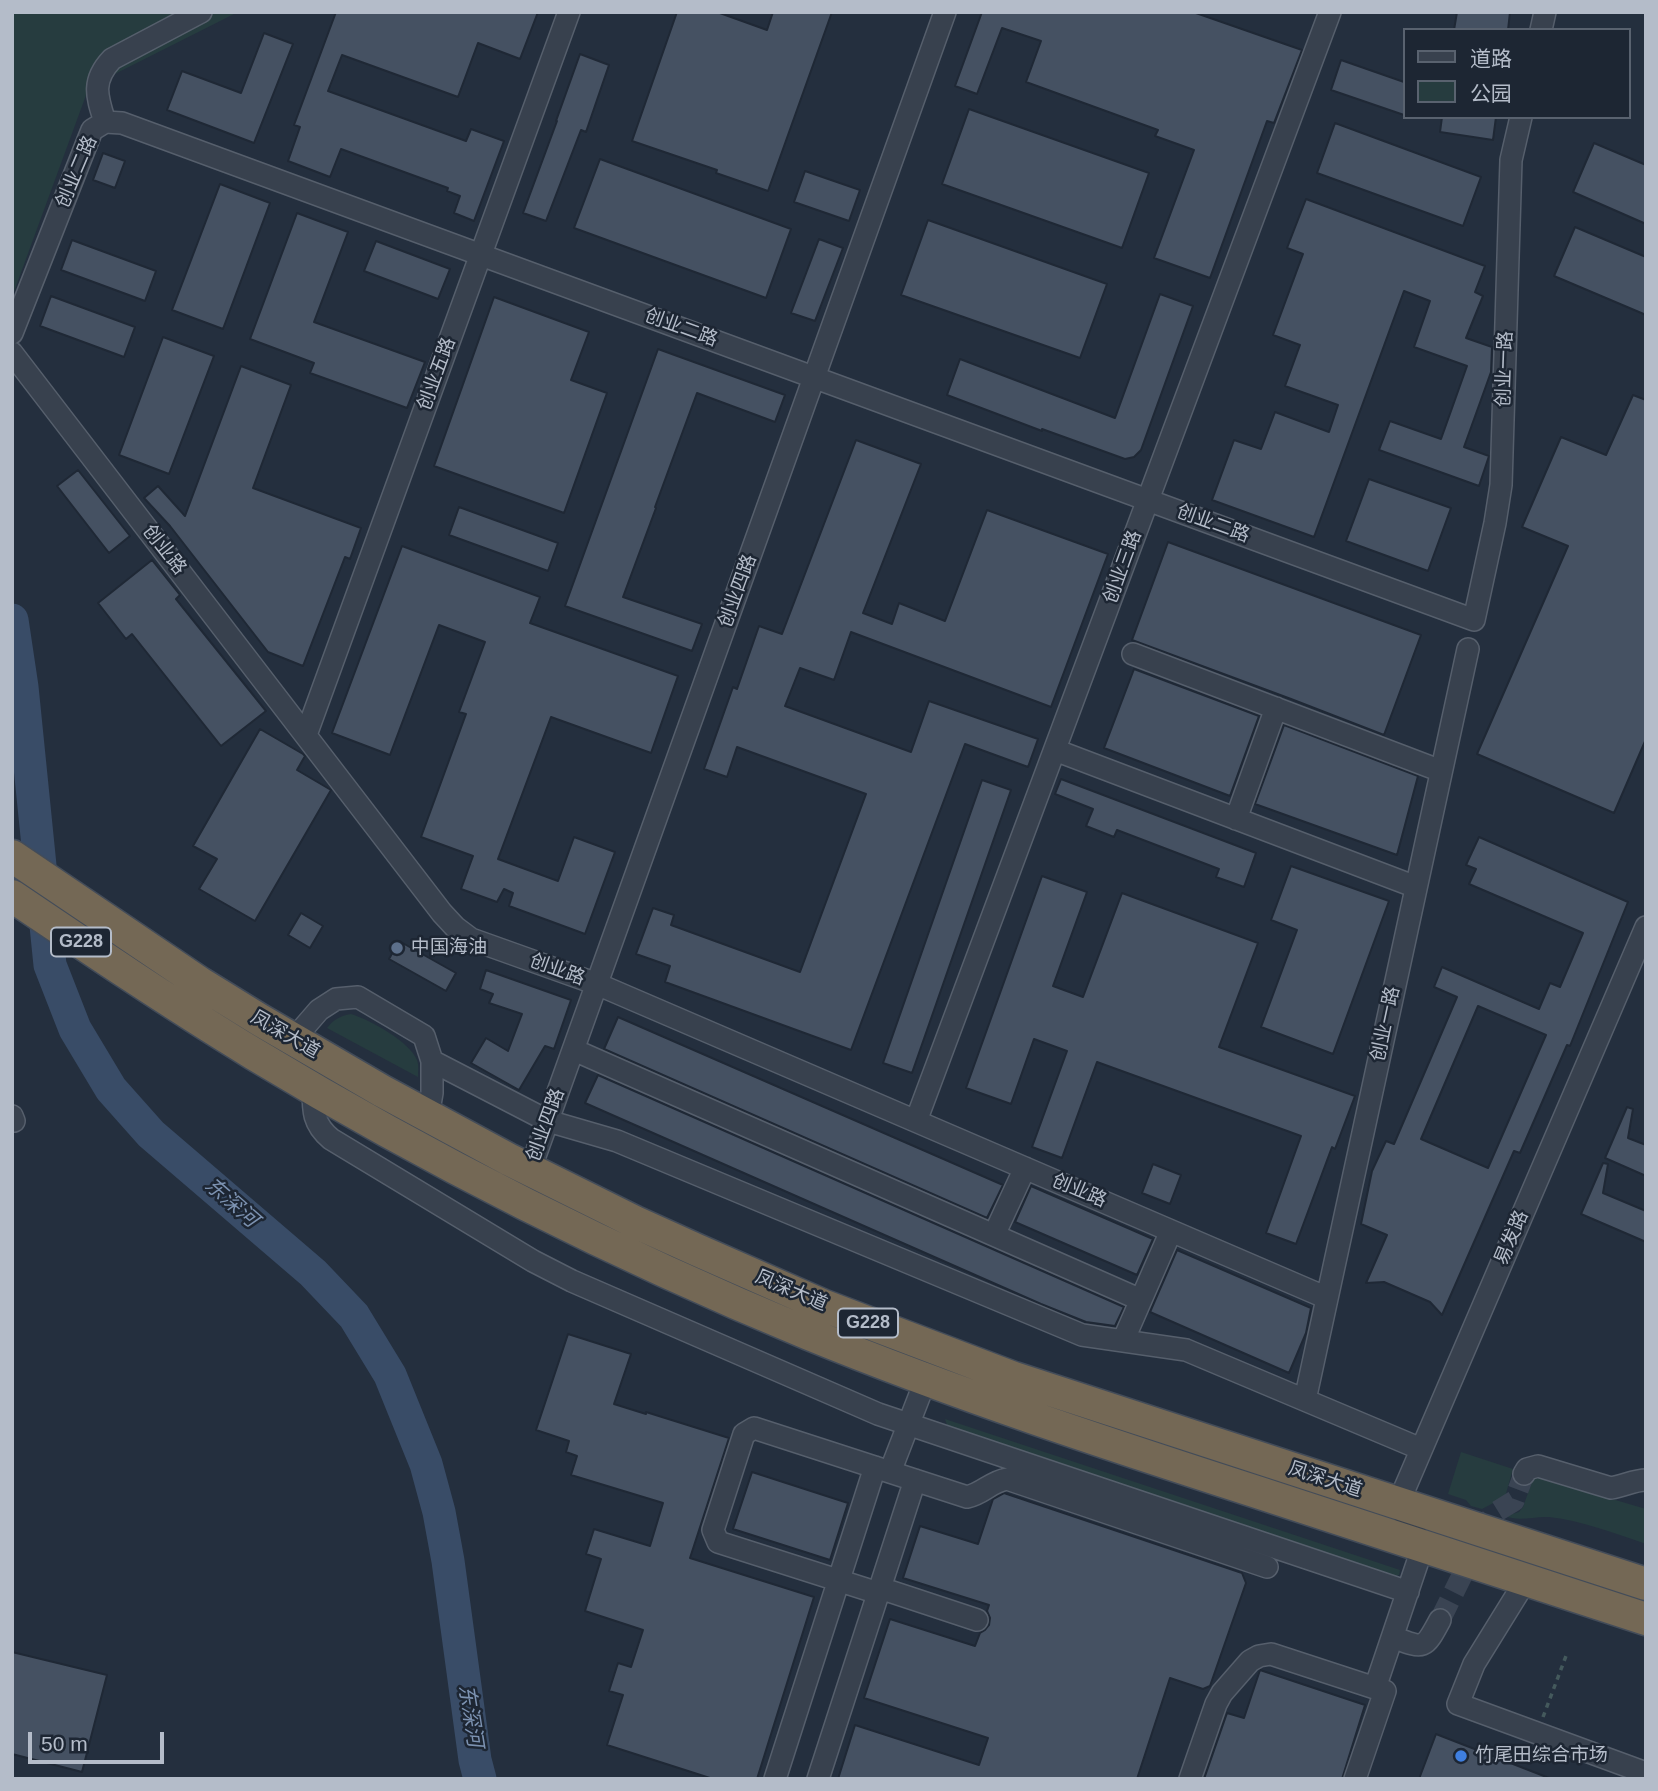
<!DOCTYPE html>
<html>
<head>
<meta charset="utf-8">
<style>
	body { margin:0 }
	#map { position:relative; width:1658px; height:1791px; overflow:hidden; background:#242f3e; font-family:Arial,"Noto Sans SC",sans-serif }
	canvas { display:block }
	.frame { position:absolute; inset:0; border:14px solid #b4bcc9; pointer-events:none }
	.legend { position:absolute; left:1403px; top:28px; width:228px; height:91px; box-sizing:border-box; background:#1d2633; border:2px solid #59626f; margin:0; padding:9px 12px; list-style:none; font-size:21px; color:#b4bcc9 }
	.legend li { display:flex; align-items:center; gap:14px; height:35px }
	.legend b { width:35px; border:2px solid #59626f }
	.scale { position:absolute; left:28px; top:1732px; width:136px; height:32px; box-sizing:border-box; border:4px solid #b4bcc9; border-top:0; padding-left:9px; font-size:21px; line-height:24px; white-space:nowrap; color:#b4bcc9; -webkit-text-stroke:5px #1d2633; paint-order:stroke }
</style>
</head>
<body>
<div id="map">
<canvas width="1658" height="1791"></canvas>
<div class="frame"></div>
<ul class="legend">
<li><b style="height:9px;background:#38414e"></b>道路</li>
<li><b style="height:19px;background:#263c3f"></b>公园</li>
</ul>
<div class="scale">50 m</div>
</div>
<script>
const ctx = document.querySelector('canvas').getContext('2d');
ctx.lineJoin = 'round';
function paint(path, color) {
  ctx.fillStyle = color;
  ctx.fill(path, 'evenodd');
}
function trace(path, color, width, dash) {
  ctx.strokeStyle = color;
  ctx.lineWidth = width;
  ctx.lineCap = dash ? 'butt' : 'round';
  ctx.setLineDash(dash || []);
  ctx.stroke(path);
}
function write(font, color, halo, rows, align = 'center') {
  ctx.font = font + ' Arial,"Noto Sans SC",sans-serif';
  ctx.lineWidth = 5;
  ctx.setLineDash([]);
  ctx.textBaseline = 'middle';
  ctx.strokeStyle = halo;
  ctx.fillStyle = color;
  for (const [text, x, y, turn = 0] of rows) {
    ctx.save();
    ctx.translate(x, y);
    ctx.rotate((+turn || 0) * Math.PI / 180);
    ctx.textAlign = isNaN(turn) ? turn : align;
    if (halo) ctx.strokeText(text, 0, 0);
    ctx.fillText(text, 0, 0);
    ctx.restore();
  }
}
paint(new Path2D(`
	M12,12H238L89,87L12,297Z
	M351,1014C370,1020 409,1041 417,1060C419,1065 418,1071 418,1077L327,1028C334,1019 340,1016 351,1014Z
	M945,1419L1400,1570L1399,1575L1391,1577L953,1430L947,1425Z
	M1461,1452L1513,1469L1505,1497L1482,1509L1471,1506L1466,1500L1448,1494Z
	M1534,1476L1646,1509V1544C1614,1533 1583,1521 1549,1517C1534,1516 1519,1522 1505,1516L1519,1512L1523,1507Z`), '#263c3f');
trace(new Path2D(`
	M12,620L22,687L50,965L75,1029L111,1089L151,1134L313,1273L354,1316L390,1375L426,1464L439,1512L448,1561L475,1760L480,1779`), '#394c67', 33);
const building = new Path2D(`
	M336,12H538L520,59L478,43L458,97L342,55L328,91L466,141L471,129L504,141L474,221L454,213L460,196L447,191L448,188L341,149L330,177L288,161L300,127L294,125Z
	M677,12H717L767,30L773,12H832L768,191L716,173L717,170L632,141Z
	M982,12H1193L1302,50L1274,123L1267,121L1210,278L1154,258L1194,150L1155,136L1158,130L1026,82L1041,41L1002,28L977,94L955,86Z
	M1457,12H1510L1508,30H1454Z
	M264,33L293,44L254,143L167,110L182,71L241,93Z
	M580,54L609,65L586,132L581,130L546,221L523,213L557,121H556Z
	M1341,60L1404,82V115L1331,90Z
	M969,109L1149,173L1122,248L942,184Z
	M1442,117H1496L1493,140L1440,132Z
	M1335,123L1481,177L1463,226L1317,173Z
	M1594,143L1646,165V224L1573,192Z
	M103,153L125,161L115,188L93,180Z
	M600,159L791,229L766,298L574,228Z
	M805,171L860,190L849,221L794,202Z
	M220,184L270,203L223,329L172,310Z
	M1306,199L1485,266L1475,292L1483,296L1466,338L1492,347L1491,372L1464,447L1489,456L1479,486L1379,450L1390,421L1441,439L1467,366L1414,347L1430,301L1404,291L1314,537L1212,500L1234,440L1261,449L1275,412L1329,432L1338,405L1285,386L1300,345L1273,335L1303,254L1287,248Z
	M297,213L348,232L314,322L425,362L407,408L310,373L314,363L250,339Z
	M928,220L1107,284L1080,358L901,295Z
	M1575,227L1646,257V315L1554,276Z
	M819,239L843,248L815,321L791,313Z
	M72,240L156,271L145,301L61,270Z
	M376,241L450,269L438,299L364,271Z
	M1160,294L1193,306L1141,450L1134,457L1125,459L1042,429V431L947,395L960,359L1115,418Z
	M51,296L135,327L124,357L40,326Z
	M494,297L589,332L571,380L607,393L564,513L434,466Z
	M163,337L214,356L169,474L119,455Z
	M658,349L785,395L775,422L697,393L655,507L656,508L623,597L702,624L692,651L565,606Z
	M241,366L291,385L253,488L361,528L350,559L345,557L303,666L268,652L170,526L144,498L158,486L185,516Z
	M1633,395L1646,400V739L1614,813L1477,754L1568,546L1522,527L1561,437L1606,455Z
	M856,440L921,464L863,613L892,624L899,603L945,621L987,510L1108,554L1051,707L851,632L834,680L800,668L785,706L911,752L929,701L1038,739L1028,767L965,744L851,1050L665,982L670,966L636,954L653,908L674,915L671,925L800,972L866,794L737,747L727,777L704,769L733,687L737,689L759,626L782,634Z
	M78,470L130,536L109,553L57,486Z
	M1369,479L1451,508L1428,571L1346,541Z
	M459,507L558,543L548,571L449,535Z
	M1168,542L1421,635L1384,735L1291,699L1132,640Z
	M402,546L540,597L530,623L678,676L651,753L551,717L498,859L558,881L574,837L615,852L585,934L509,906L513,893L504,889L497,902L461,889L473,856L421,837L466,714L459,712L485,642L439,625L390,755L332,733Z
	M152,560L180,595L176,599L266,711L221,746L132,634L126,639L98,603Z
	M1134,669L1259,716L1230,796L1104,748Z
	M1284,725L1418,776L1397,855L1255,804Z
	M260,729L303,754L305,756L297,770L331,790L255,921L199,889L217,859L193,846Z
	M1061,779L1256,853L1244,887L1216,877L1219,869L1117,830L1114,837L1086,826L1093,809L1055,794Z
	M982,780L1011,790L912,1073L883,1063Z
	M1479,837L1628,902L1570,1046L1567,1045L1520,1153L1514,1151L1442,1315L1430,1302L1384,1282L1366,1283L1387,1235L1361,1224L1372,1171L1386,1141L1394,1144L1457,997L1434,987L1442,967L1539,1009L1550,983L1560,987L1583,933L1469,884L1476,869L1466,865ZM1478,1006L1546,1035L1488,1168L1421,1139Z
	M1291,866L1389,901L1333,1054L1261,1027L1297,930L1271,920Z
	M1042,876L1087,892L1053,986L1083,997L1122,893L1258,943L1219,1047L1355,1096L1335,1149L1332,1147L1296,1244L1266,1233L1301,1136L1097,1062L1062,1158L1032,1147L1067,1051L1034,1039L1011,1104L966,1088Z
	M301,913L323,926L310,948L288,935Z
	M399,941L456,973L446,991L389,959Z
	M486,970L571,1000L554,1049L545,1046L519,1090L471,1063L486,1038L508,1051L522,1014L489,1003L493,994L480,989Z
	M618,1017L1003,1185L987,1218L604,1049Z
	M598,1075L1124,1307L1115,1326L1086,1322L1041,1304L585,1103Z
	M1627,1107L1633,1109L1628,1138L1646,1145V1176L1605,1158Z
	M1603,1163L1608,1164L1603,1193L1646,1211V1242L1581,1214Z
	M1153,1164L1181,1175L1170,1204L1142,1193Z
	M1031,1186L1153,1239L1137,1275L1015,1222Z
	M1177,1250L1311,1308L1306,1333L1289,1373L1150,1312Z
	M568,1334L631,1354L614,1404L646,1414V1412L729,1438L690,1558L814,1597L757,1779H713L607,1745L623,1695L609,1691L618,1663L631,1667L643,1630L585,1611L601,1559L586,1554L594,1529L650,1546L663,1503L571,1475L577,1456L566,1452L569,1441L536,1430Z
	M752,1472L848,1503L830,1560L733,1529Z
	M1004,1493L1242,1573L1246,1583L1210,1686L1203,1689L1170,1678L1137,1779H838L855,1725L979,1765L988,1738L864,1698L890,1619L975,1646L980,1633L985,1630L989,1625L990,1618L987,1611L989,1605L903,1578L920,1526L978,1544L993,1499Z
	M12,1652L107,1675L82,1772L12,1754Z
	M1260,1670L1365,1705L1342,1779H1204L1227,1713L1244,1718Z
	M1436,1734L1549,1778V1779H1419Z`);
paint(building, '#455162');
trace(building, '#1f2835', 2);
trace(new Path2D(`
	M1440,1620L1490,1519L1496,1512L1514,1501L1524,1474`), '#3a4453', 21, [21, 10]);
const minor = new Path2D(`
	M1541,30L1545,12
	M105,122C97,97 91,81 112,59L201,12
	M12,333L92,130L105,122L122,123L1474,620L1495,523L1501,485L1511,160L1521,117
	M12,353L442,913L455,927L471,939L597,984L1327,1298
	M1133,654L1441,771
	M306,735L569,12
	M1055,750L1416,887
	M1236,819L1276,708
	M293,1040L319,1010L336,999L358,997L424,1036L432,1061V1093L428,1116
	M574,1050L1141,1300
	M432,1061L548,1121L617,1141L1082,1335L1186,1350L1421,1449
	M313,1088C313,1111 313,1124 331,1139L533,1261L572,1281L878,1414L1408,1592
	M12,1116L14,1121
	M916,1121L1330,12
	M530,1170L945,12
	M994,1235L1025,1168
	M1123,1341L1171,1231
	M1305,1400L1468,649
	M890,1472L926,1379
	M1524,1474L1527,1469L1538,1466L1611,1488C1624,1486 1634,1480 1646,1480
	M1526,1580L1474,1664L1458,1704L1646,1773
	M880,1588L977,1620
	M878,1593L718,1542L713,1530L744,1434L754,1428L967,1497C984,1493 990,1482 1007,1479L1267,1567
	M1393,1637C1424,1649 1424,1650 1440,1620
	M775,1779L875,1467
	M818,1779L915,1480
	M1190,1779L1216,1704L1222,1693L1250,1661L1259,1656L1271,1654L1375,1688
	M1355,1779L1385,1691L1375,1688L1423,1546L1398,1504L1646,927`);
const highway = new Path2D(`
	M12,856L200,983L260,1020L382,1091L508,1159L635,1222L697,1250L822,1305L1014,1378L1646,1584
	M12,896C92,950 172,1004 254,1054C431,1161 618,1255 809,1334C956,1394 1108,1444 1260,1493C1388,1535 1517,1577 1646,1619`);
trace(minor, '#565f6c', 24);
trace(highway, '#434c59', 35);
trace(new Path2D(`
	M1543,1717L1566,1656`), '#44595c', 3.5, [5, 5]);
trace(minor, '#38414e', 21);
trace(highway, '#746855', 32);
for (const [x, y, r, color] of [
	[397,948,7,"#5c6f8a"],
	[1461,1756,7,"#3f7fe0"]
]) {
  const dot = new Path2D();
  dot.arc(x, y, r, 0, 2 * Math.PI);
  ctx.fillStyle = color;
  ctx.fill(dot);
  trace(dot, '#1d2633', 2.5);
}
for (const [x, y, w] of [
	[81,942,60],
	[868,1323,60]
]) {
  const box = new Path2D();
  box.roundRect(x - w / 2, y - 14.5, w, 29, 5);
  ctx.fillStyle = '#1d2633';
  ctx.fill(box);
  trace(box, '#b4bcc9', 2);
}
write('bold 18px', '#b4bcc9', null, [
	["G228",81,942],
	["G228",868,1323]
]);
write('19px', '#b4bcc9', '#1d2633', [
	["创业二路",77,172,-67],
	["创业二路",681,328,20],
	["创业一路",1505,369,-88],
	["创业五路",437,374,-70],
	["创业二路",1213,524,20],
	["创业路",164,550,52],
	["创业三路",1123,567,-70],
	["创业四路",738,591,-70],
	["创业路",557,970,20],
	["创业一路",1386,1024,-78],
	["凤深大道",285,1035,30],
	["创业四路",546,1125,-70],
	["创业路",1079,1191,23],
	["易发路",1512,1238,-67],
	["凤深大道",791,1291,23],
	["凤深大道",1325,1480,18]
]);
write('19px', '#b4bcc9', '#1d2633', [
	["中国海油",411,948],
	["竹尾田综合市场",1475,1756]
], 'left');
write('italic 21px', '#7c92b1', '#1d2633', [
	["东深河",231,1203,41],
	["东深河",470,1716,81]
]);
</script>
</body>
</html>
